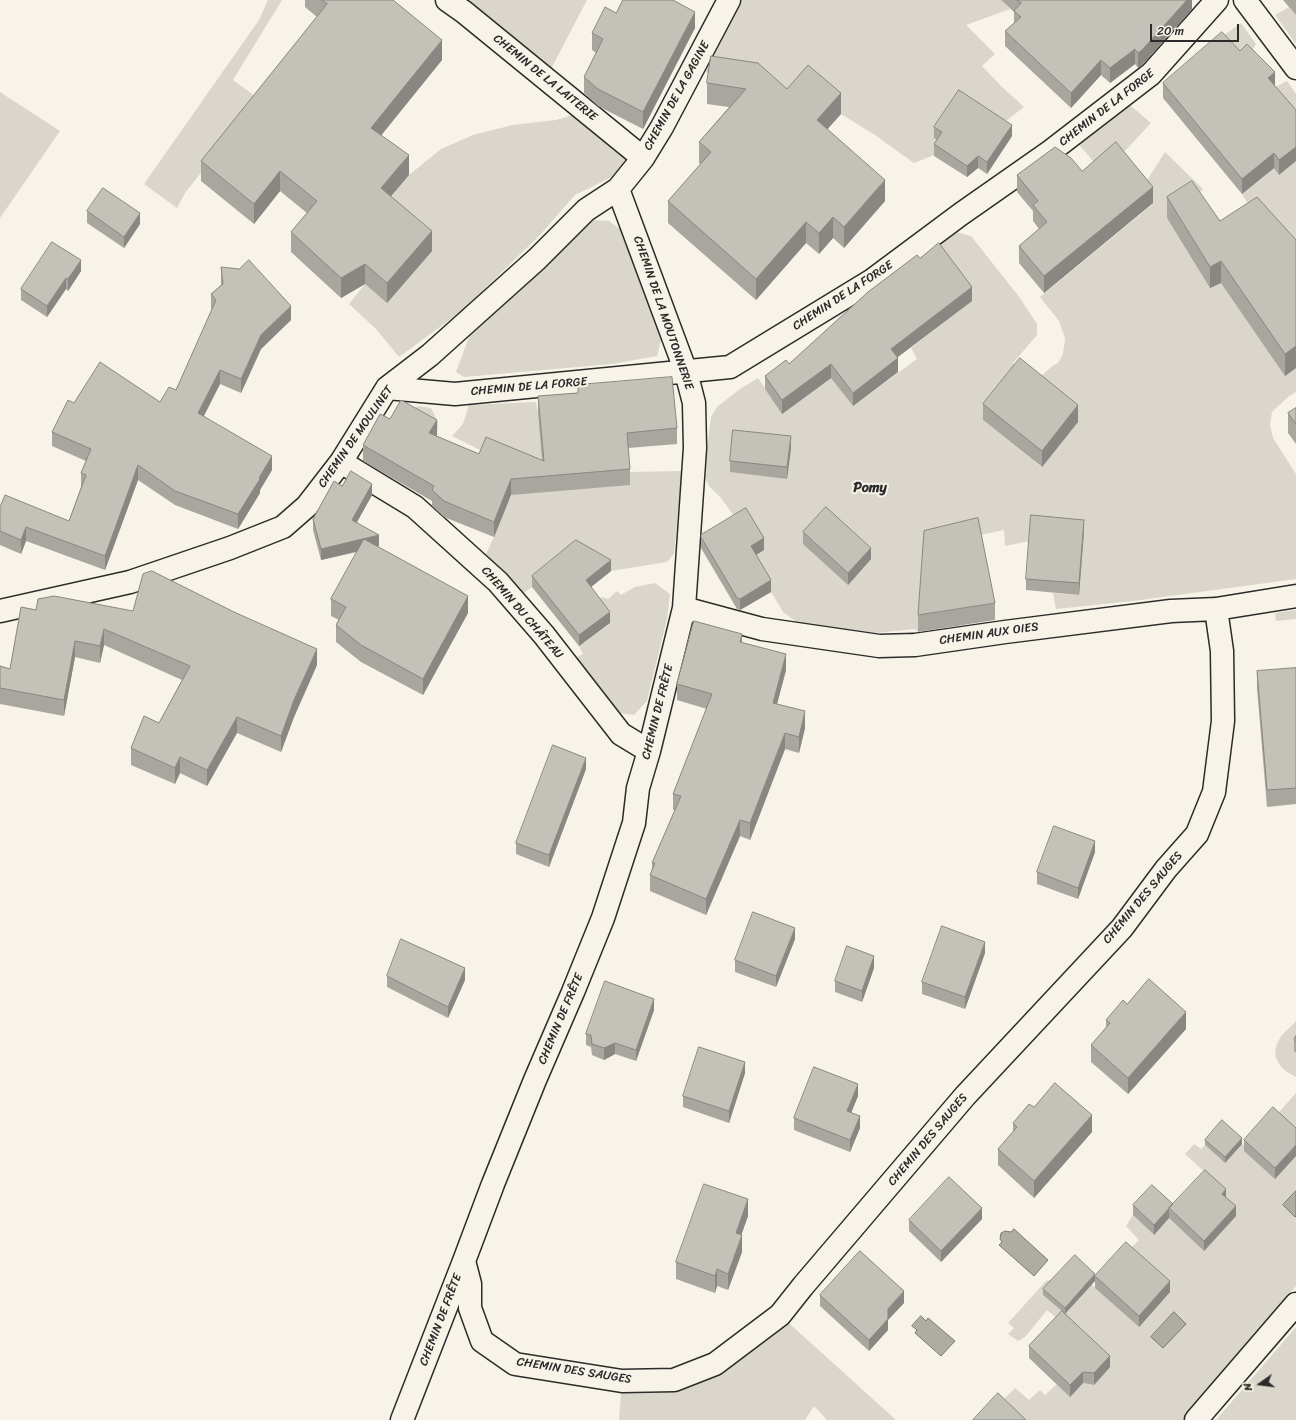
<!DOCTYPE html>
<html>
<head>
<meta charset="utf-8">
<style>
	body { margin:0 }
	#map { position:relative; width:1296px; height:1420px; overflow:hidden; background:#f7f3e8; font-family:Sriracha,sans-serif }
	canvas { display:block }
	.north { position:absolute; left:1240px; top:1364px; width:40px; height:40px; -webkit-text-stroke:3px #f7f3e8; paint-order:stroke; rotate:256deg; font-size:11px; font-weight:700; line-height:16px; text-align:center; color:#2b2b2b }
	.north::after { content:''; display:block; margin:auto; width:14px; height:18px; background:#2b2b2b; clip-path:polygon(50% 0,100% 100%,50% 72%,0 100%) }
	.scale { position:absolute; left:1150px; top:24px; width:89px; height:18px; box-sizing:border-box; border:2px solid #2b2b2b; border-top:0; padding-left:5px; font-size:12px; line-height:14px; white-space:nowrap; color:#2b2b2b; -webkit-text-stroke:3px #f7f3e8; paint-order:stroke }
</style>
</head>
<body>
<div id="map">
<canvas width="1296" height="1420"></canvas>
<div class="north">N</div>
<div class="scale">20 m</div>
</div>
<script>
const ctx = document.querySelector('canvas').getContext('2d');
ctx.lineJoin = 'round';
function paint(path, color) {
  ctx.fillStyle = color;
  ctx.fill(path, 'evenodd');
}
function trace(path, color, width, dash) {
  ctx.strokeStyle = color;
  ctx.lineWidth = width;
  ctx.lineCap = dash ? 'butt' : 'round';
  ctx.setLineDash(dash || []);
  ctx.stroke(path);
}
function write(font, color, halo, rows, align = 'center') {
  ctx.font = font + ' Sriracha,sans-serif';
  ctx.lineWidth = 4;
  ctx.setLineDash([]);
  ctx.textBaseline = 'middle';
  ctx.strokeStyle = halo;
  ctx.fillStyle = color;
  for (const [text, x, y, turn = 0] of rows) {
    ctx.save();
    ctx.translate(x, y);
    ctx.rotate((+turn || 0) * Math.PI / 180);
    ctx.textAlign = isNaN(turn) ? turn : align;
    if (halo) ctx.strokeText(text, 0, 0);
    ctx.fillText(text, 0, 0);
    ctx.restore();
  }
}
paint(new Path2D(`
	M268,0H282L233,80L259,99L185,193L177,208L144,184L259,20Z
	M444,0H587L552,67L545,86Z
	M740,0H1001L1010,9L966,25L995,54L982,66L1001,86L1024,107L998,127L934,138L942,144L934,155L914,163L875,135L841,114L808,86L787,110L711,77L706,71Z
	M1289,7L1296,15V44L1275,15Z
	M1241,23L1256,44L1247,58L1217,40Z
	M1287,81L1296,94V125L1268,93L1275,87Z
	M0,92L60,131L0,218Z
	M1124,100L1151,123L1122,154L1102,171L1073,138Z
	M582,112L635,150L612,177L575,195L540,235L463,310L399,357L376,329L349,304L365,284L388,303L381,208L409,175L441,149L473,135L513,125L556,120Z
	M1296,134V246L1257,219L1242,194L1267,174Z
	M1165,152L1203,189L1192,203L1210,288L1228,279L1285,375L1296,368V392L1288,397L1272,412L1270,425L1273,438L1296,474V579L1133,601L1056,609L1053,593L1079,595L1030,541L1005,546L1004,530L924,547L918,632L915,629L875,633L798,623L783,612L751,558L734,516L721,498L709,486L706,479L707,450L711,417L717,407L740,389L758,378L782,413L814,355L853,406L917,359L911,348L972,301L932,250L956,232L971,236L1020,298L1037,324V335L1013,363L1034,383L1051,367L1058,363L1063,354L1065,338L1059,321L1040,297L1153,204L1141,190ZM983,420L1078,422L1041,467Z
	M592,220L609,221L621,230L661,340L657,356L612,364L464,377L456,372L469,337Z
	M536,402L538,412L628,472L682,471L674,554L667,562L611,571L532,587L522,594L507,575L485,556L494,537L482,532L497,496L509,501L517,481L486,453L452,436L463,424L469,405Z
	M418,406L431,408L438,422L437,436L401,416Z
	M655,583L670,594L667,619L647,701L634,715L619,713L575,658L583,654L579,646L610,624L594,602L602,597L608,599L617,591L621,595L635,587Z
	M1296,610V619L1276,621L1275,613Z
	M1296,1021V1077C1281,1070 1269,1057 1279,1040C1282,1033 1291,1027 1296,1021Z
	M1296,1093V1139L1273,1119Z
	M1194,1144L1201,1149L1205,1145L1225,1163L1242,1144L1247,1147L1296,1156V1286L1188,1420H984L1015,1388L1029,1400L1040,1390L1045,1395L1057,1384L1070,1396L1083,1383L1094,1385L1062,1322L1047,1310L1025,1337L1018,1341L1008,1334L1014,1328L1008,1323L1046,1281L1058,1279L1091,1284L1139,1327L1126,1253L1139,1240L1126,1226L1133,1215L1154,1235L1169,1218L1204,1250L1209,1176L1185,1154Z
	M780,1315L896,1420H827L814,1406L805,1420H619L622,1381L674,1380Z
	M1296,1327V1420H1216Z`), '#dad6cc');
const water = new Path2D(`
	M1296,1191V1216L1295,1217L1283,1205Z
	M1014,1229L1048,1260L1034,1276L999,1245L1002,1242L1000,1239L1001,1233L1005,1231L1011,1232Z
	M1174,1312L1186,1324L1163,1348L1151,1337Z
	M921,1316L926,1321L928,1318L955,1341L941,1356L915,1333L917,1330L912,1326Z`);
paint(water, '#afaca4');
trace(water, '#7a7874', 1);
const minor = new Path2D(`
	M447,0L464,12L643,158
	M1245,0L1296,68
	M387,388L455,394L730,367L871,281L961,214L1051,151L1151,74L1217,0
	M341,462L415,507L498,582L544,635L621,734L649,751
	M684,608L762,629L879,646L915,645L1005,632L1171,611L1216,609L1296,596
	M0,611L130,582L230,548L283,527L307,506L341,462L387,388L430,355L537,259L586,210L618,189L643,158L662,127L729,0
	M464,1261L470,1284V1308L482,1341L515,1364L622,1381L674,1380L715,1364L780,1315L803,1286L965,1096L1122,928L1166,869L1197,834L1214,792L1223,721L1222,651L1216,609
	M402,1420L464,1261L493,1184L535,1080L573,992L603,918L634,823L638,788L649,751L684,608L695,448L694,403L686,372L618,189`);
const major = new Path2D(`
	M1196,1420L1296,1304`);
trace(minor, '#2b2b2b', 25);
trace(major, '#2b2b2b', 25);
trace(minor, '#f7f3e8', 22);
trace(major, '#f7f3e8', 22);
paint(new Path2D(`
	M305,0H393L442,60L381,135L409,175L391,196L432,251L387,303L365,284L341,298L291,252V232L307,213L280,191L254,224L201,181V161L317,17L305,7Z
	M1001,0H1192V9L1142,65L1138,68L1135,64L1110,83L1101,75L1071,108L1005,46V31L1014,23V12Z
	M1283,0H1296V15Z
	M616,13L695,28L643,129L598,106L584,93V77L596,53L592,50V33Z
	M1240,51L1275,87L1296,110L1279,175L1274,168L1242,194L1163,98V83Z
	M707,83L787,89L841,114L827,129L885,201L844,248L833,238L819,254L806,243L756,300L668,223V201L701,164L699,163V142L729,107L707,104Z
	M934,127L1012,136L987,174L978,168L967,177L934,156V144L937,140L934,138Z
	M1082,171L1153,203L1044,293L1019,263V246L1039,229L1033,221V211L1017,192V175Z
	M1167,197L1220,221L1296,240V368L1285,376L1221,283L1210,288L1167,218Z
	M87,211L140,224L124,248L87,223Z
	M221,267L291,320L261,349L241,393L220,384L204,416L272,470L260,490V493L238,529L175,505L138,480L105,570L26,541L21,554L0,545V507L69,521L81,487V473L86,461L52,446V432L74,403L160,402L176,390L212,310L211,308V294L221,285Z
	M81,271L68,291L66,289L47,317L21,300V289Z
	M972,301L898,357V372L853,406L831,378L782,414L765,389V376L789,364Z
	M578,385L677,428V444L628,448L630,469V485L511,495L494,537L444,517L432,506V501L363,461V445L390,419L437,436L479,454L542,460L538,412V396L578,393Z
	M983,404L1078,422L1042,467L983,420Z
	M1296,408V444L1288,433V413Z
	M791,448L787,479L730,472V461Z
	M342,486L372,495L357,522L379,546H377L468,613L423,695L361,662L336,642V625L339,620L331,616V599L357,552L321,560L313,530V519Z
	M1084,531L1079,595L1026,590V579Z
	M803,532L871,559L848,585L803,544Z
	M701,535L764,550L756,555L771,592L740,610L737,609L701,548Z
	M611,571L591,587L610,623L579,646L532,587V576Z
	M995,603V620L918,632V615Z
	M21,607L317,665L294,717L281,752L237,733L207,786L180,773L175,784L131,765V748L159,723L182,680L104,645L100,663L75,657L64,716L0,704V666L10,669Z
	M742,643L786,670L777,704L805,728L799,753L785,749L750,840L740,836L706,915L650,891V875L652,869V863L675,810H673V794L707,709L677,700V684Z
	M1296,668V804L1267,807L1257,688V671Z
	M586,769L549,867L516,854V843Z
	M1095,852L1078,899L1037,884V872Z
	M795,939L776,987L735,972V960Z
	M985,953L965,1009L922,994V982Z
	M874,968L862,1002L835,992V981Z
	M387,976L465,980L448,1018L387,987Z
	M1127,1004L1186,1029L1128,1094L1091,1062V1045L1106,1028V1020Z
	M654,1010L636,1061L615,1054L604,1060L592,1055L591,1047L586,1045V1034Z
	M1296,1036V1053L1294,1051V1039Z
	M745,1073L729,1123L683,1107V1096Z
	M858,1096L851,1113L860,1128L850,1152L794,1130V1118Z
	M1034,1107L1092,1132L1034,1198L998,1165V1149L1013,1132V1123Z
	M1296,1128L1275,1179L1244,1151V1140Z
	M1205,1140L1242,1144L1225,1163L1205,1145Z
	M1226,1197L1236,1216L1204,1251L1169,1218L1154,1235L1133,1215V1205L1173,1204Z
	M748,1216L741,1235L742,1252L728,1290L717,1286L715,1293L676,1279V1262Z
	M982,1219L941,1262L909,1231V1220Z
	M1095,1276L1170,1292L1139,1327L1095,1288V1281L1065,1313L1110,1367L1094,1385L1083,1383L1070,1397L1029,1358V1346L1062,1311L1043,1295V1289Z
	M820,1295L904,1303L888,1320V1330L869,1351L820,1306Z`), '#a9a69f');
paint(new Path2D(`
	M1187,0H1192V9L1142,65L1138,68V53Z
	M695,12V28L643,129V112Z
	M442,40V60L371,148V128Z
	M1135,49V64L1110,83V68Z
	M1101,60V75L1071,108V93Z
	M1275,72V87L1268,78Z
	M841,93V114L817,141V120Z
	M1012,125V136L987,174V162Z
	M1296,147V161L1279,175V160Z
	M1274,153V168L1242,194V179Z
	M409,155V175L381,208V188Z
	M978,156V168L967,177V166Z
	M280,171V191L254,224V204Z
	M885,180V201L844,248V227Z
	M1153,187V203L1044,293V276Z
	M140,213V224L124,248V237Z
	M833,217V238L819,254V233Z
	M806,222V243L756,300V279Z
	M432,231V251L387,303V283Z
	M81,260V271L68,291V279Z
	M1221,261V283L1210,288V267Z
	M365,264V284L341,298V278Z
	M66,278V289L47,317V306Z
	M972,287V301L891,362V349Z
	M291,306V320L261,349L241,393V379L261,335Z
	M1296,346V368L1285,376V354Z
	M898,358V372L853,406V393Z
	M831,364V378L782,414V400Z
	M220,370V384L198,427V413Z
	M1078,405V422L1042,467V451Z
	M437,420V436L429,433Z
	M791,436V448L787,479V467Z
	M272,456V470L260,490V493L238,529V514Z
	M138,465V480L105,570V556Z
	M511,479V495L494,537V522Z
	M372,484V495L352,531V520Z
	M1084,520V531L1079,595V583Z
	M26,527V541L21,554V540Z
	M379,535V546L321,560V549Z
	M764,538V550L751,558V546Z
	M871,548V559L848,585V573Z
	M611,560V571L586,591V580Z
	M771,580V592L740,610V599Z
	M468,596V613L423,695V679Z
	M610,612V623L579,646V635Z
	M104,629V645L100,663V646Z
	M742,634V650L740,642Z
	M75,641V657L64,716V700Z
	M317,649V665L294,717L281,752V736L294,700Z
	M786,654V670L773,719V703Z
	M805,711V728L799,753V737Z
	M237,717V733L207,786V770Z
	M785,733V749L750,840V823Z
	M180,757V773L175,784V768Z
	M586,758V769L549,867V855Z
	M740,820V836L706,915V899Z
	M1095,841V852L1078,899V888Z
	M795,928V939L776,987V976Z
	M985,942V953L965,1009V997Z
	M874,956V968L862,1002V991Z
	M465,968V980L448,1018V1007Z
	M654,999V1010L636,1061V1050Z
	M1186,1012V1029L1128,1094V1078Z
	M615,1043V1054L604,1060V1048Z
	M745,1062V1073L729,1123V1111Z
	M858,1084V1096L847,1123V1111Z
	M1092,1115V1132L1034,1198V1181Z
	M860,1116V1128L850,1152V1140Z
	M1242,1138V1144L1225,1163V1157Z
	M1296,1145V1156L1275,1179V1168Z
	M1226,1189V1199L1222,1194Z
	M748,1199V1216L736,1250V1233Z
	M1236,1206V1216L1204,1251V1241Z
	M982,1208V1219L941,1262V1251Z
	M1169,1208V1218L1154,1235V1225Z
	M742,1235V1252L728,1290V1274Z
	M717,1269V1286L715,1293V1276Z
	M1095,1274V1281L1065,1314V1308Z
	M1170,1281V1292L1139,1327V1316Z
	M904,1291V1303L888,1320V1330L869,1351V1340L888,1309Z
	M1110,1356V1367L1094,1385V1373Z
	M1083,1372V1383L1070,1397V1385Z`), '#898782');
const building = new Path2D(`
	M322,0H393L442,40L371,128L409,155L381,188L432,231L387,283L365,264L341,278L291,232L317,201L280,171L254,204L201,161L327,4Z
	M623,0H673L695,12L643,112L598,89L584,77L603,39L592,33L605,7L616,13Z
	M1017,0H1187L1142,50L1138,53L1135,49L1110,68L1101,60L1071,93L1005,31L1021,17L1014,11L1021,3Z
	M1222,32L1240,51L1247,44L1275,72L1268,78L1296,110V147L1279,160L1274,153L1242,179L1163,83Z
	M711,56L758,63L787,89L808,65L841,93L817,120L885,180L844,227L833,217L819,233L806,222L756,279L668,201L711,152L699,142L746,89L707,83Z
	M959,90L1012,125L987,162L978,156L967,166L934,144L942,132L934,127Z
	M1116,142L1153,187L1044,276L1019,246L1047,222L1033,205L1038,201L1017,175L1055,147L1071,158L1082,171Z
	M1192,181L1220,221L1257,197L1296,240V346L1285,354L1221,261L1210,267L1167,197Z
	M103,188L140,213L124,237L87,211Z
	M52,242L81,260L68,279L66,278L47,306L21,289Z
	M939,243L972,287L891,349L898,358L853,393L831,364L782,400L765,376L786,360L789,364L868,292L917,255L920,258Z
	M249,260L291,306L261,335L241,379L220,370L198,413L272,456L259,478L260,479L238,514L175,491L138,465L105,556L26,527L21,540L0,531V507L5,495L69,521L86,475L81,473L91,449L52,432L68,400L74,403L100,362L160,402L169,387L176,390L216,300L211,294L223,284L221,267L239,269Z
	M1020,358L1078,405L1042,451L983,404Z
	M672,377L677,428L627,433L630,469L511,479L494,522L444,501L432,490L434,486L363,445L380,414L390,419L401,400L437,420L429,433L479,454L486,437L544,461L538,396L578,393V385Z
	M1296,408V424L1288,413Z
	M733,430L791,436L787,467L730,461Z
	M351,471L372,484L352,520L379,535L321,549L313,519L334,481L342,486Z
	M826,507L871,548L848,573L803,532Z
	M746,508L764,538L751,546L771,580L740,599L737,598L701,537V535Z
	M1031,515L1084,520L1079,583L1026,579Z
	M978,518L995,603L918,615L924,531Z
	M364,539L468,596L423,679L361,645L336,625L346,607L331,599Z
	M576,540L611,560L586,580L610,612L579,635L532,576Z
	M152,571L234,612L317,649L294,700L281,736L237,717L207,770L180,757L175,768L131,748L144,716L159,723L190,666L104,629L100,646L75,641L64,700L0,688V666L10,669L21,607L36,610L38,599L54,596L133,611L143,574Z
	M694,621L742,634L740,642L786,654L773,703L805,711L799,737L785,733L750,823L740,820L706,899L650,875L655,863H652L681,796L673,794L712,694L677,684Z
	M1296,668V788L1267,790L1257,671Z
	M553,745L586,758L549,855L516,843Z
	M1054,826L1095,841L1078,888L1037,872Z
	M753,912L795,928L776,976L735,960Z
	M942,926L985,942L965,997L922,982Z
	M401,939L465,968L448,1007L387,976Z
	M847,946L874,956L862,991L835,981Z
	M1149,979L1186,1012L1128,1078L1091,1045L1110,1023L1106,1020L1123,1000L1127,1004Z
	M605,981L654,999L636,1050L615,1043L604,1048L592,1044L591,1035L586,1034Z
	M1296,1036V1041L1294,1039Z
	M699,1047L745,1062L729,1111L683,1096Z
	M814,1067L858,1084L847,1111L860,1116L850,1140L794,1118Z
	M1055,1083L1092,1115L1034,1181L998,1149L1017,1127L1013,1123L1029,1104L1034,1107Z
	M1273,1107L1296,1128V1145L1275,1168L1244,1140Z
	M1222,1120L1242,1138L1225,1157L1205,1140Z
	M1205,1170L1226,1189L1222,1194L1236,1206L1204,1241L1169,1208Z
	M949,1177L982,1208L941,1251L909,1220Z
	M704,1184L748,1199L736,1233L742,1235L728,1274L717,1269L715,1276L676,1262Z
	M1152,1185L1173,1204L1154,1225L1133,1205Z
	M1126,1242L1170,1281L1139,1316L1095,1276Z
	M860,1251L904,1291L888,1309V1319L869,1340L820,1295Z
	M1075,1255L1095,1274L1065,1308L1043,1289Z
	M1062,1311L1110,1356L1094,1373L1083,1372L1070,1385L1029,1346Z
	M998,1393L1026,1420H973Z`);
paint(building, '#c4c1b9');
trace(building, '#898782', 1);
write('12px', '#2b2b2b', '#f7f3e8', [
	["CHEMIN DE LA LAITERIE",545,78,39],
	["CHEMIN DE LA GAGINE",677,96,-61],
	["CHEMIN DE LA FORGE",1107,108,-38],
	["CHEMIN DE LA FORGE",843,296,-33],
	["CHEMIN DE LA MOUTONNERIE",663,313,71],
	["CHEMIN DE LA FORGE",529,387,-5],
	["CHEMIN DE MOULINET",356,437,-55],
	["CHEMIN DU CHÂTEAU",522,613,49],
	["CHEMIN AUX OIES",989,634,-8],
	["CHEMIN DE FRÊTE",658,712,-76],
	["CHEMIN DES SAUGES",1143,898,-50],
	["CHEMIN DE FRÊTE",561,1019,-67],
	["CHEMIN DES SAUGES",928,1140,-50],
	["CHEMIN DE FRÊTE",441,1320,-69],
	["CHEMIN DES SAUGES",574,1371,9]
]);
write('bold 14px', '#2b2b2b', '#f7f3e8', [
	["Pomy",870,488]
]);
</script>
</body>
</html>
